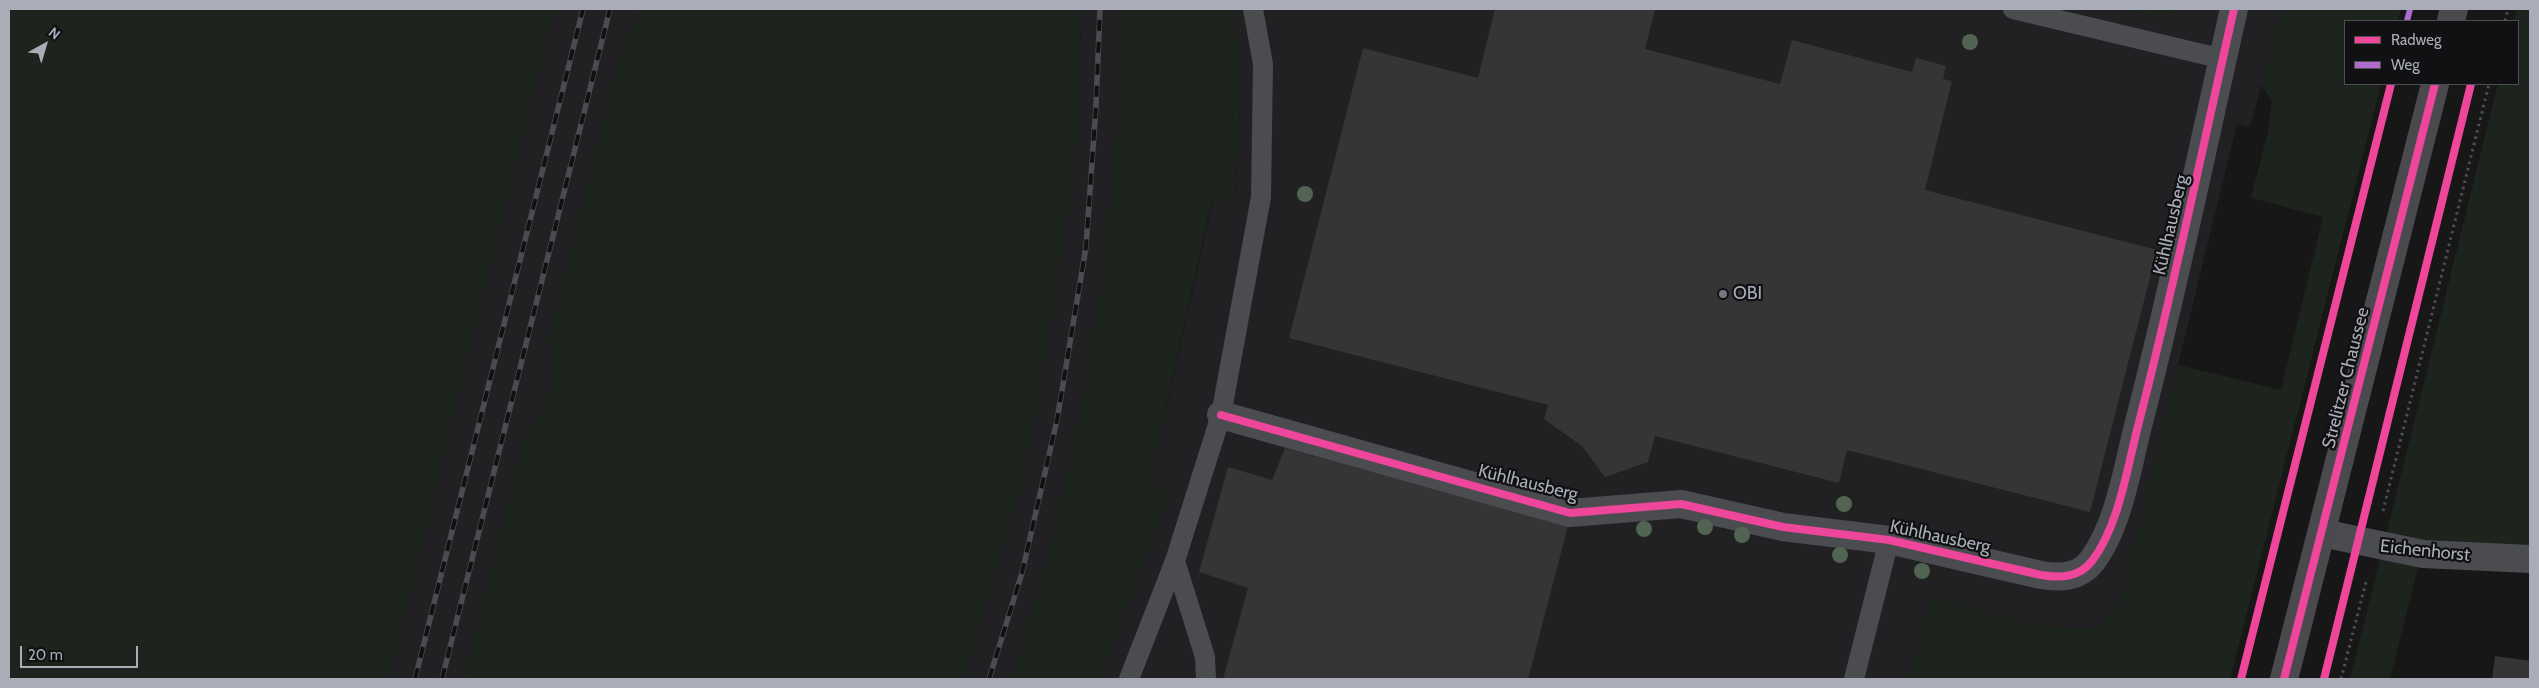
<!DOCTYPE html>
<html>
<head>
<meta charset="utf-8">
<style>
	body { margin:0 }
	#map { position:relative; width:2539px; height:688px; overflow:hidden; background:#171717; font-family:Cabin,sans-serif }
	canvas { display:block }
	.frame { position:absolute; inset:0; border:10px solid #a8adb8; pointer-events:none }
	.legend { position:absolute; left:2344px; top:20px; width:175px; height:65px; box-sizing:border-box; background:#111113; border:1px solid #4d4f55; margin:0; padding:6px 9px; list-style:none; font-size:15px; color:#a8adb8 }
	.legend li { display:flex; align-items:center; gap:10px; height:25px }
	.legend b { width:25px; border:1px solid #4d4f55 }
	.north { position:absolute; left:20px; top:20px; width:50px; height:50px; -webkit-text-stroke:4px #111113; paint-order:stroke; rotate:39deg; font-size:14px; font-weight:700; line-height:20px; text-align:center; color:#a8adb8 }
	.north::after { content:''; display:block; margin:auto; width:18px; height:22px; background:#a8adb8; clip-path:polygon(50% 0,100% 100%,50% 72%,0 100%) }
	.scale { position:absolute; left:20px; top:646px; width:118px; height:22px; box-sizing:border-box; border:2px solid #a8adb8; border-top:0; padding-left:6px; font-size:15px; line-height:18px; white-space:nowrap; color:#a8adb8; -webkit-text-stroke:4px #111113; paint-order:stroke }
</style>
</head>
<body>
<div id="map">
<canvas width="2539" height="688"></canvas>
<div class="frame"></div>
<ul class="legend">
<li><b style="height:6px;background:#ed469a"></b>Radweg</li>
<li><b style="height:6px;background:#b06ccc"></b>Weg</li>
</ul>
<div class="north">N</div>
<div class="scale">20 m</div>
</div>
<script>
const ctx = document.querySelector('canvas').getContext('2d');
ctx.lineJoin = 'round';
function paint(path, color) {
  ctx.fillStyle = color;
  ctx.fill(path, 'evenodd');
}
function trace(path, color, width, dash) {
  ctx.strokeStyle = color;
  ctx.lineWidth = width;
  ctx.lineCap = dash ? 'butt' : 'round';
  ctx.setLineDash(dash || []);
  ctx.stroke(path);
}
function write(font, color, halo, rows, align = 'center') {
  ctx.font = font + ' Cabin,sans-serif';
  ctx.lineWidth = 4.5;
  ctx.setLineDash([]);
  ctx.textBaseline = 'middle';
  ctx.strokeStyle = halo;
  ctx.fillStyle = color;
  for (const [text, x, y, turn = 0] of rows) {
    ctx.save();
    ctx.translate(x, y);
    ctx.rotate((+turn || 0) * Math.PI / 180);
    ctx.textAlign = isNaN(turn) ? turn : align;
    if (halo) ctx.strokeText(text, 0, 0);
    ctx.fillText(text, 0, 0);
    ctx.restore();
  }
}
paint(new Path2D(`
	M554,9H643L623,43L548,337L553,374L545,406L523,438L463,679H389Z
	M1080,9H1120L1117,106L1106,248L1078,424L1042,578L1011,679H963L1020,492L1064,240L1082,106Z
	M1232,9H2282L2250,127L2237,124L2120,601L2098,628L2038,626L1930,597L1908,679H1099L1171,494L1150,480L1213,200L1235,198L1242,66Z`), '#212123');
paint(new Path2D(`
	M9,9H554L389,679H9Z
	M643,9H1080L1082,106L1064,240L1037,411L1020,492L963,679H463L523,438L545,406L553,374L548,337L623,43Z
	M1120,9H1232L1242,66L1235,198L1212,200L1150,480L1171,494L1099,679H1011L1042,578L1078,424L1106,248L1117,106Z
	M2119,9H2186C2165,17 2141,15 2119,9Z
	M2282,9H2401L2397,21H2345V84H2381L2230,679H1908L1930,597L2038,626L2098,628L2120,601L2178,365L2281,390L2323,217L2251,198L2268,131L2272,100L2261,85Z
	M2517,9H2530V547L2425,543L2386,535L2498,84H2518V21H2514Z
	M2380,559L2418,566L2390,679H2350Z`), '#1d241e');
paint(new Path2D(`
	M1495,9H1655L1645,49L1780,84L1792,40L1912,72L1916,58L1946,66L1943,79L1952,81L1925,190L2157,250L2090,512L1847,450L1839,483L1655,436L1648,462L1605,477L1582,446L1544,419L1548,405L1289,338L1363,48L1478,78Z
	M1285,448L1568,526L1528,679H1223L1248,588L1199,572L1228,467L1272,480Z
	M2495,656L2530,661V679H2492Z`), '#353536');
trace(new Path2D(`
	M2505,21L2508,9
	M2383,511L2489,84
	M2341,679L2367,578`), '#4d4e52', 3, [2.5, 4]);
trace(new Path2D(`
	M2013,9L2223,59
	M1175,561L1205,657L1206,679
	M1129,679L1175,561L1221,415L1261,197L1263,64L1253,9
	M1854,679L1889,540`), '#4b4c50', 20);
trace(new Path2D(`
	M1221,415L1570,513L1681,504L1783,527L1889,540L2041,575C2060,578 2079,578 2092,561C2120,524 2128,463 2140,418C2175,283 2203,145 2234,9
	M2322,533L2423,554L2530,559`), '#4b4c50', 28);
trace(new Path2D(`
	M2451,21L2454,9
	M2284,679L2435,84`), '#4a4a4e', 28);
const rail = new Path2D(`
	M415,679L583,9
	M442,679L610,9
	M989,679L1022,573L1057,420L1086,247L1096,106L1100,9`);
trace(rail, '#4b4c4f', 5.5);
trace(rail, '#111113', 4, [11]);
trace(new Path2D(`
	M2407,21L2410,9`), '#b06ccc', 6, [12, 6]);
trace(new Path2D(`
	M1221,415L1570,513L1681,504L1783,527L1889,540L2041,575C2060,578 2079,578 2092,561C2120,524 2128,463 2140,418C2175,283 2203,145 2234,9
	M2241,679L2391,84
	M2284,679L2435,84
	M2324,679L2471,84`), '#ed469a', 8);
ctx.fillStyle = '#506451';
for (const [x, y] of [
	[1970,42],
	[1305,194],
	[1844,504],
	[1705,527],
	[1644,529],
	[1742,535],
	[1840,555],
	[1922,571]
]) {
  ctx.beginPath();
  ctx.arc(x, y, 8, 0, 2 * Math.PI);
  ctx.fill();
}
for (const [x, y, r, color] of [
	[1723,294,5,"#757880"]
]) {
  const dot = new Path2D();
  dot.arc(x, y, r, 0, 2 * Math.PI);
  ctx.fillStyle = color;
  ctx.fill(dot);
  trace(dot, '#111113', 2);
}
write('18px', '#a8adb8', '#111113', [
	["Kühlhausberg",2171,225,-77],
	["Strelitzer Chaussee",2346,378,-76],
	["Kühlhausberg",1528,483,14],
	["Kühlhausberg",1940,537,12],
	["Eichenhorst",2425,551,6]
]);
write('18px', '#a8adb8', '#111113', [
	["OBI",1733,294]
], 'left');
</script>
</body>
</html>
